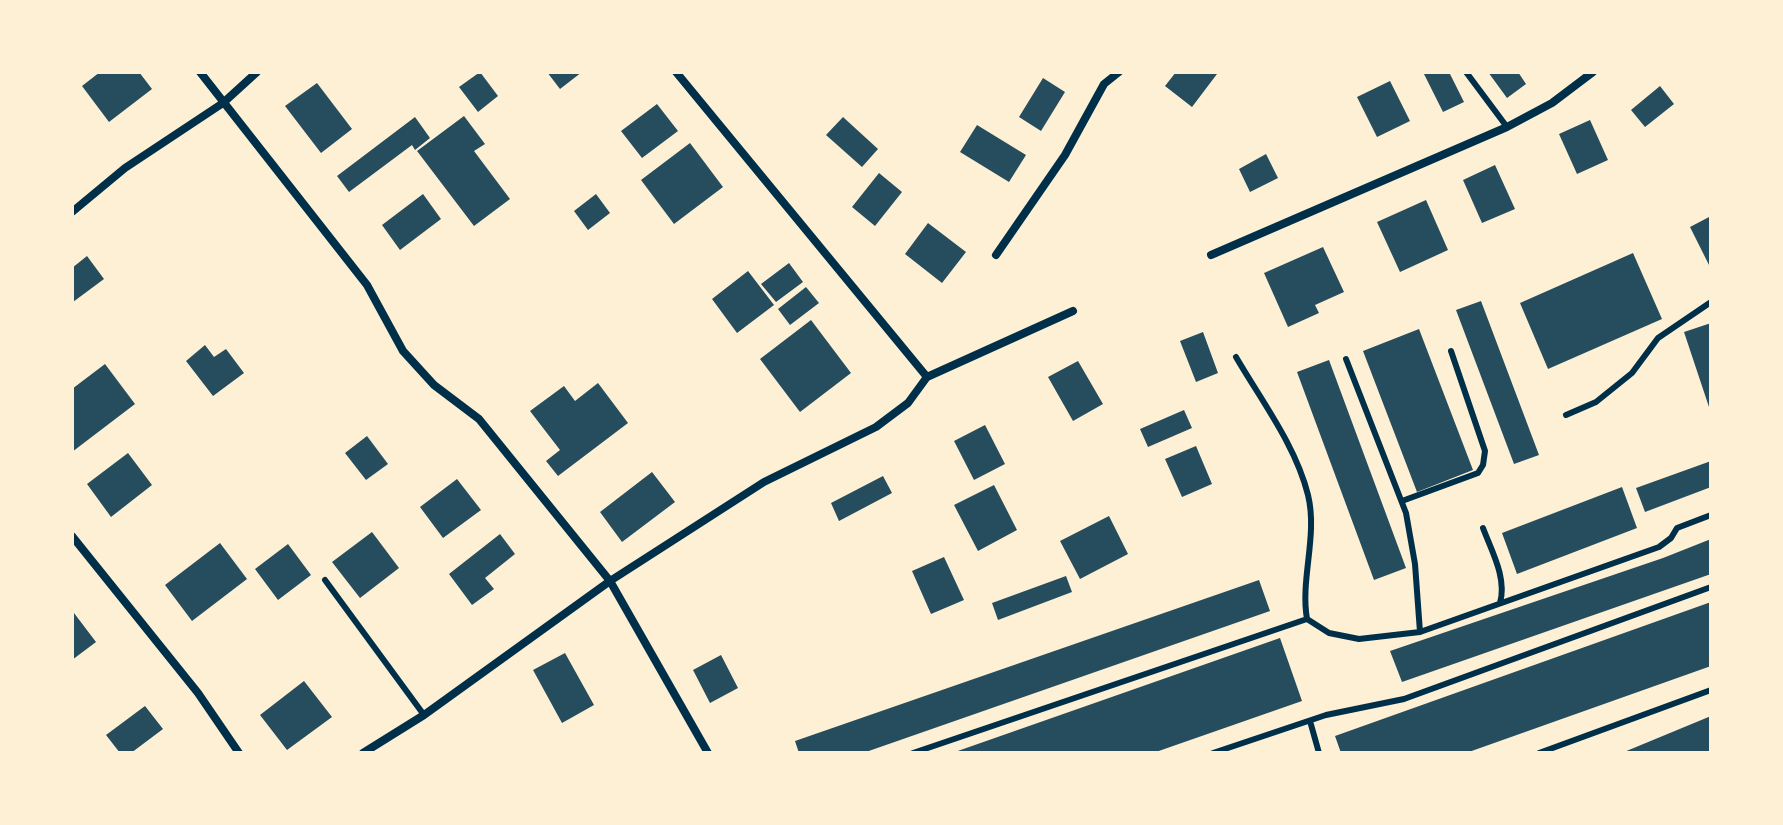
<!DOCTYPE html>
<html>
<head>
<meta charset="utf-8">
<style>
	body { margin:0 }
	#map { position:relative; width:1783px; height:825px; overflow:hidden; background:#fdf0d5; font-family:Helvetica,sans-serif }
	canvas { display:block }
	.frame { position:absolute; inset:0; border:74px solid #fdf0d5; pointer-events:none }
</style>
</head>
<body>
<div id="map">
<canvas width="1783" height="825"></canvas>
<div class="frame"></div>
</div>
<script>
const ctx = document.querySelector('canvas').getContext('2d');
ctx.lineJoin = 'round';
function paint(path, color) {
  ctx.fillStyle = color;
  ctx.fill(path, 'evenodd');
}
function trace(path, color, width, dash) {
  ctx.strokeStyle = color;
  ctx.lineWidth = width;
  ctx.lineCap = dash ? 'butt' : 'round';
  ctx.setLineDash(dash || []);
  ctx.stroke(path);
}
paint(new Path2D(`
	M100,72H139L152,89L109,122L82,86Z
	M480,72L498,96L478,112L459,87Z
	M547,72H582L560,89Z
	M1176,72H1215L1217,74L1192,107L1165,86Z
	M1423,72H1449L1464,102L1443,112Z
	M1488,72H1518L1526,84L1507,98Z
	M1043,78L1065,92L1041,131L1019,117Z
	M1390,81L1410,121L1377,137L1357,97Z
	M317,83L352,129L321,153L285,106Z
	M1660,86L1674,104L1645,127L1631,110Z
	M657,104L678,131L642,158L621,131Z
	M464,116L485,144L474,151L510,199L474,226L417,151Z
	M415,117L430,138L415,150L412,145L349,192L337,176Z
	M843,117L878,149L862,167L826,135Z
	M1590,120L1608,160L1577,174L1559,134Z
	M977,125L1026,155L1009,182L960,152Z
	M690,143L723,187L674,224L641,180Z
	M1266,154L1278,178L1250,192L1239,169Z
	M1495,165L1515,209L1482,223L1463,180Z
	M879,173L902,192L875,226L852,207Z
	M423,194L441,219L400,250L382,225Z
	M596,194L610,213L588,230L574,211Z
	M1426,200L1448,250L1400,272L1377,222Z
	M1711,216V269L1690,227Z
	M928,223L966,252L942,283L905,254Z
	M1323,247L1344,292L1315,305L1319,313L1288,327L1264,273Z
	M1633,253L1662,319L1548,369L1520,303Z
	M87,256L104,279L73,302L72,268Z
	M789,263L803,282L776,302L761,284Z
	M748,271L774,305L737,333L712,299Z
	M806,287L819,303L790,325L778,309Z
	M1481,301L1539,455L1514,464L1456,310Z
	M811,320L851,373L800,412L760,359Z
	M1711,323V410H1710L1684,332Z
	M1419,329L1473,470L1417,492L1363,351Z
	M1203,332L1218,373L1196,382L1180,341Z
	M205,345L214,357L226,349L244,373L213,396L186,361Z
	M1329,360L1406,568L1374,580L1297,372Z
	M1078,361L1103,404L1073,421L1048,377Z
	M105,364L135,404L72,452L74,407L72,389Z
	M598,383L628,423L558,476L546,461L560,450L530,411L564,386L575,401Z
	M1184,410L1192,428L1148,447L1140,429Z
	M985,425L1005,464L974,480L954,441Z
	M367,436L388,464L366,480L345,453Z
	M1196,446L1212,484L1182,497L1165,459Z
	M128,453L152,485L111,517L87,484Z
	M1711,461V487L1645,512L1636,488Z
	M652,472L675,502L622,542L600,512Z
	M883,476L892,493L839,521L831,503Z
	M457,479L481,510L443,538L420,507Z
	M994,485L1017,530L978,551L954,505Z
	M1622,487L1637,528L1517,574L1502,533Z
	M1109,516L1128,554L1080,579L1060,541Z
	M372,532L399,568L360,598L332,562Z
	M500,534L515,554L485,578L494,589L472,605L449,574Z
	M1711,539V574L1402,682L1390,651L1663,558Z
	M220,543L247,579L192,621L165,585Z
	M288,544L311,575L278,600L255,569Z
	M944,557L964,600L931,614L912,571Z
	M1066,576L1072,592L998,620L992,603Z
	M1259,580L1270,611L863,753H799L795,741Z
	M1711,602V666L1466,753H1341L1335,736Z
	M74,613L96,642L72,660V615Z
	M1280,638L1302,701L1153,753H952Z
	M565,653L594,705L562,723L533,670Z
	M721,655L738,688L710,703L693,670Z
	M304,681L332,717L287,750L260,715Z
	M145,706L163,729L131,753H120L106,735Z
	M1711,716V753H1624V752Z`), '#264d5e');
trace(new Path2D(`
	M1466,72L1507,127
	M1236,357C1261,400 1296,446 1308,495C1318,536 1300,579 1307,619L1329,633L1359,639L1420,632L1659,547L1671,538L1677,528L1711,515
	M1346,359L1406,513L1415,564L1420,632
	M1566,415L1596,402L1632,373L1658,338L1711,302
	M1402,501L1478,473L1483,465L1485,451L1451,351
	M1483,528C1492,552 1507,578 1500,603
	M325,580L424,715
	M1310,721L1319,753
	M913,753L1307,619
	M1213,753L1326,715L1404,699L1711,587
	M1539,753L1711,690`), '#003049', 6);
trace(new Path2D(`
	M200,72L367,285L403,351L434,385L479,419L610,581L708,753
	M676,72L927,377
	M72,212L125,168L223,103L257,72
	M996,255L1065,155L1104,84L1119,72
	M1211,255L1507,127L1552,103L1593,72
	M72,536L198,693L239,753
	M363,753L424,715L610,581L764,482L876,427L908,403L927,377L1073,311`), '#003049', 8);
</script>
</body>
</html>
